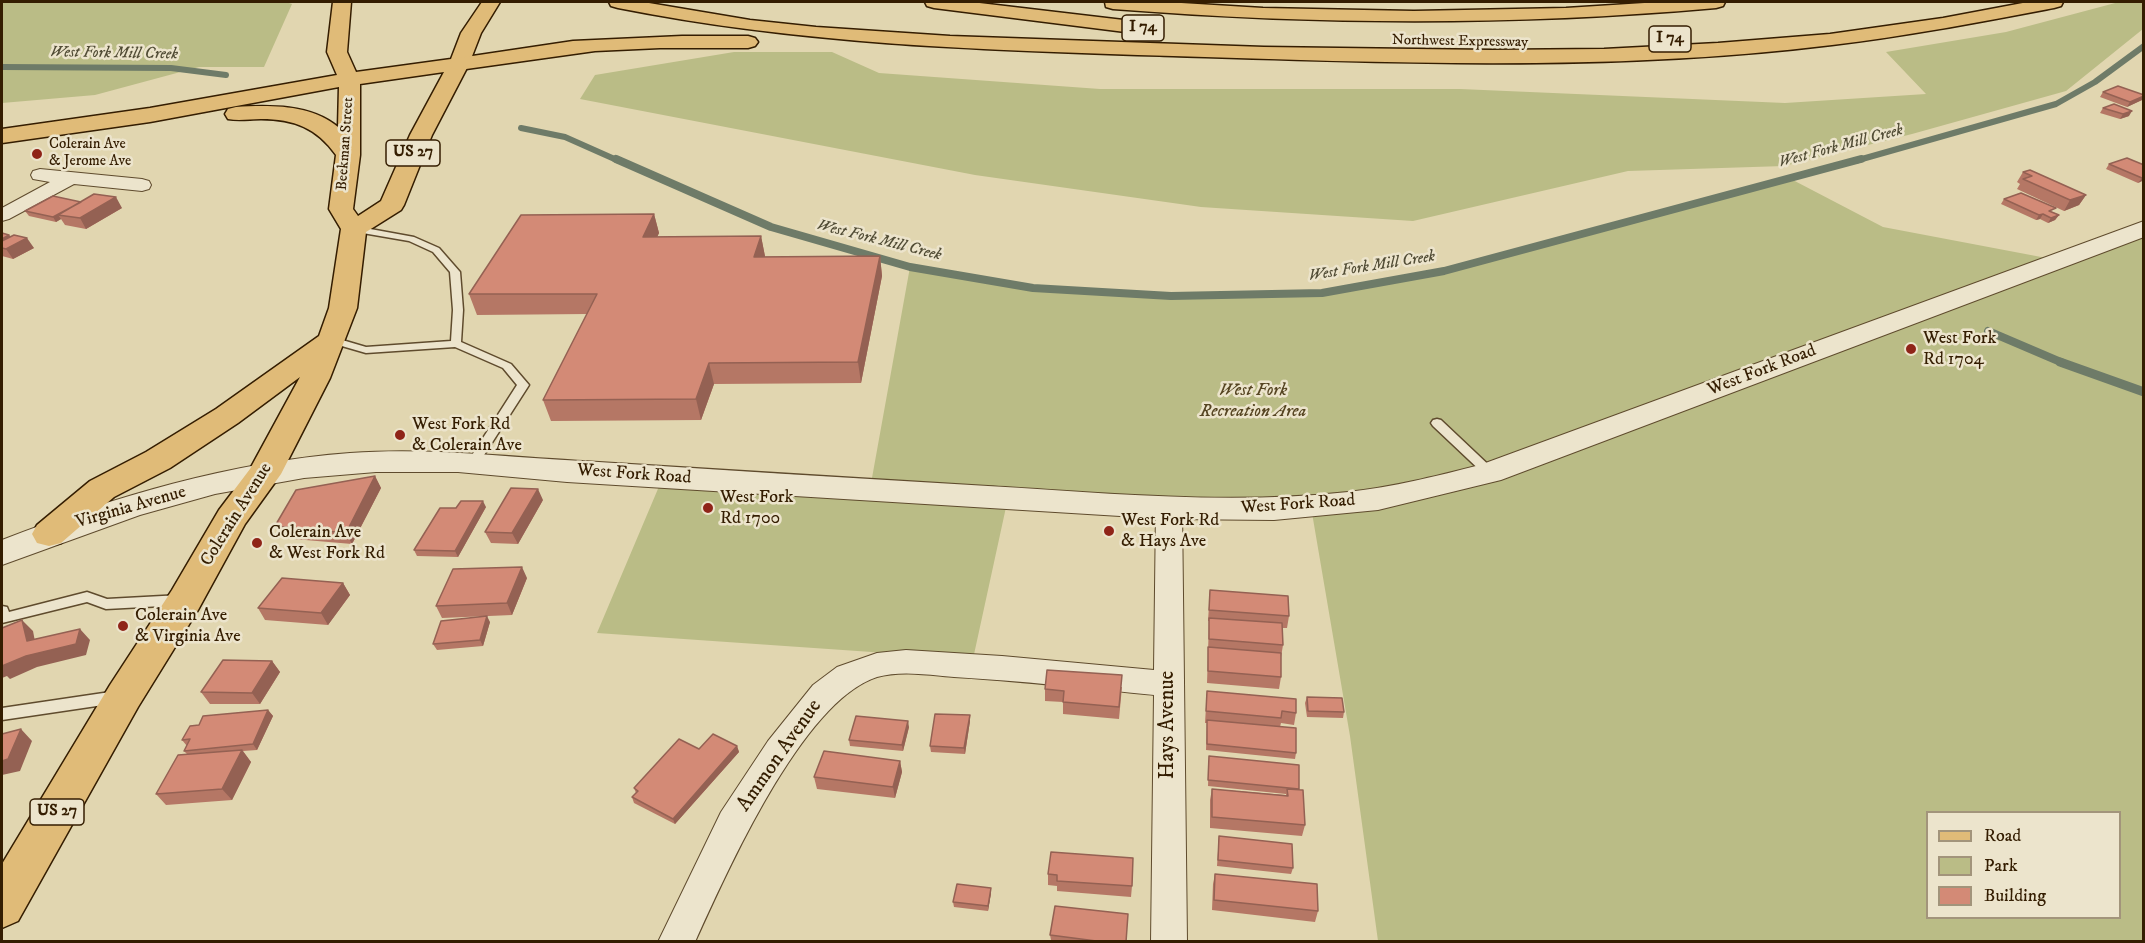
<!DOCTYPE html>
<html>
<head>
<meta charset="utf-8">
<style>
	body { margin:0 }
	#map { position:relative; width:2145px; height:943px; overflow:hidden; background:#e1d6b0; font-family:"IM FELL DW Pica",serif }
	canvas { display:block }
	.frame { position:absolute; inset:0; border:3px solid #341d01; pointer-events:none }
	.legend { position:absolute; left:1926px; top:811px; width:195px; height:108px; box-sizing:border-box; background:#ece4cc; border:2px solid #a2947b; margin:0; padding:8px 10px; list-style:none; font-size:18px; color:#341d01 }
	.legend li { display:flex; align-items:center; gap:12px; height:30px }
	.legend b { width:30px; border:2px solid #a2947b }
</style>
</head>
<body>
<div id="map">
<canvas width="2145" height="943"></canvas>
<div class="frame"></div>
<ul class="legend">
<li><b style="height:8px;background:#e0bb78"></b>Road</li>
<li><b style="height:16px;background:#babc86"></b>Park</li>
<li><b style="height:16px;background:#d38a76"></b>Building</li>
</ul>
</div>
<script>
const ctx = document.querySelector('canvas').getContext('2d');
ctx.lineJoin = 'round';
function paint(path, color) {
  ctx.fillStyle = color;
  ctx.fill(path, 'evenodd');
}
function trace(path, color, width, dash) {
  ctx.strokeStyle = color;
  ctx.lineWidth = width;
  ctx.lineCap = dash ? 'butt' : 'round';
  ctx.setLineDash(dash || []);
  ctx.stroke(path);
}
function write(font, color, halo, rows, align = 'center') {
  ctx.font = font + ' "IM FELL DW Pica",serif';
  ctx.lineWidth = 5;
  ctx.setLineDash([]);
  ctx.textBaseline = 'middle';
  ctx.strokeStyle = halo;
  ctx.fillStyle = color;
  for (const [text, x, y, turn = 0] of rows) {
    ctx.save();
    ctx.translate(x, y);
    ctx.rotate((+turn || 0) * Math.PI / 180);
    ctx.textAlign = isNaN(turn) ? turn : align;
    if (halo) ctx.strokeText(text, 0, 0);
    ctx.fillText(text, 0, 0);
    ctx.restore();
  }
}
paint(new Path2D(`
	M2,2H286L292,4L264,67H199L95,95L2,103Z
	M2119,2H2143V29L2066,91L1912,134L1784,166L1628,171L1413,221L1201,207L975,175L580,99L595,75L734,52H832L879,73L1100,89H1460L1785,103L1926,94L1886,52L2006,32Z
	M1789,178L1883,227L2057,260L2143,228V941H1378L1350,736L1311,507L1008,498L973,659L597,633L663,477L870,489L910,267L1033,288L1171,296L1322,293L1444,271ZM1928,812H2120V918H1928Z`), '#babc86');
trace(new Path2D(`
	M2,67L171,68L226,75
	M521,128L565,137L619,161
	M1855,161L2056,104L2095,82L2144,46`), '#6e7b68', 6);
trace(new Path2D(`
	M616,159L771,227L910,267L1033,288L1171,296L1322,293L1444,271L1861,159
	M1988,331L2063,363`), '#6e7b68', 8);
trace(new Path2D(`
	M2060,362L2144,392`), '#6e7b68', 9);
const service = new Path2D(`
	M354,226L414,237L439,248L460,272L463,310L461,342L511,364L529,385L477,466L473,467L467,463L517,385L503,368L455,347L366,353L328,342L327,340L332,337L366,347L451,341L453,310L450,272L433,252L409,241L351,231L349,229Z
	M1437,419L1441,420L1494,470L1496,473L1494,476H1486L1433,426L1431,423L1433,420Z
	M87,592L107,599L181,595L186,596L188,600L186,604L181,605L106,609L87,602L2,623V606L7,607L9,612Z
	M117,691L122,693L124,697L122,701L117,703L2,720V708Z`);
const minor = new Path2D(`
	M40,169L142,179L149,181L151,185L149,189L142,191L74,184L9,219L2,221V208L50,182L33,179L31,175L33,171Z
	M1169,499L1178,502L1182,508L1187,942H1151L1154,695C1087,688 1021,681 954,677C930,675 901,670 877,677C802,701 727,872 695,942H658L721,812L768,741L813,685L837,667L877,653L906,650L1002,656L1154,670L1156,508L1160,502Z`);
const tertiary = new Path2D(`
	M2144,221V237L1501,480L1378,510L1274,520L1169,519L567,482L458,472H376L304,478L215,494L140,515L2,565V540C113,497 230,462 350,453C428,447 505,457 583,461C718,470 853,478 988,486C1107,493 1228,505 1348,492C1393,487 1437,476 1480,465Z`);
const primary = new Path2D(`
	M333,2H351L347,52L356,72L451,59L461,33L482,2H500L481,33L469,64L432,135L404,205L401,210L366,232L357,308L330,378L281,474L245,524L198,610L138,707L18,921L2,928V864L110,685L172,590L219,510L250,469L300,377L238,423L170,468L114,497L61,543L49,546L37,543L32,534L37,525L90,481L146,452L216,409L319,336L329,308L341,229L329,209L336,155C317,128 294,119 261,119C250,119 239,121 228,119L225,114L228,109L236,107C269,105 311,104 338,127L339,87L150,122L2,143V129L150,108L337,75L327,52ZM444,72L410,135L381,201L358,216L353,209L360,155V84Z`);
const motorway = new Path2D(`
	M609,2H643L750,20L816,27L950,36L1264,47L1491,50L1604,49L1718,43L1830,34L1943,18L2028,2H2063L2061,6L2054,8C1980,22 1907,36 1832,45C1614,72 1392,63 1173,56C985,50 804,45 618,8L611,6Z
	M925,2H971L1149,23L1156,25L1159,29L1156,33L1149,35L934,8L927,6Z
	M1105,2H1165L1263,8L1414,11L1566,8L1660,2H1725L1723,6L1716,8C1514,26 1315,25 1113,9L1106,7Z
	M682,36H748L755,38L758,42L755,46L748,48H660L595,51L459,70L452,68L449,64L452,60L459,58L573,41Z`);
trace(service, '#5f4b2d', 3);
trace(minor, '#5f4b2d', 2);
trace(tertiary, '#5f4b2d', 2);
trace(primary, '#341d01', 3);
trace(motorway, '#341d01', 3);
paint(service, '#ece4cc');
paint(minor, '#ece4cc');
paint(tertiary, '#ece4cc');
paint(primary, '#e0bb78');
paint(motorway, '#e0bb78');
paint(new Path2D(`
	M2103,92L2144,95V99L2142,100L2127,107L2100,97Z
	M2103,108L2129,116L2120,119L2100,113Z
	M2127,158L2144,180L2138,183L2106,169L2109,164Z
	M2023,172L2086,195L2079,205L2064,211L2017,189L2020,184L2017,182Z
	M2004,199L2053,212L2059,215L2055,220L2048,223L2040,219L2036,220L2001,204Z
	M81,202L122,208L86,229L65,225L61,219L56,222L29,216L25,211Z
	M654,214L659,233L657,237L761,236L765,257L880,256L882,276L861,383L714,384L701,420L551,421L543,400L587,314L477,315L469,294Z
	M2,233L9,235L11,237L34,248L13,259L2,256Z
	M375,476L381,488L352,544L282,538L275,526Z
	M543,500L518,544L491,543L485,532Z
	M486,507L458,557L417,556L414,550L456,508Z
	M527,578L512,615L442,618L436,606Z
	M343,583L350,595L328,625L265,620L258,608Z
	M1210,590L1289,616L1287,628H1282L1283,645L1281,657V677L1279,689L1207,683L1209,621H1208Z
	M490,622L483,646L437,650L433,644Z
	M272,661L280,672L260,704H210L201,692Z
	M1122,687L1119,719L1063,714V702L1045,701V689Z
	M1207,691L1296,713L1294,725L1281,723L1280,727L1296,753L1295,759L1206,750L1207,723H1205Z
	M1307,697L1344,712L1343,718L1307,717L1305,703Z
	M268,710L273,716L257,750L243,751L251,762L232,800L166,805L156,794L187,754L184,751L187,746L182,740L199,725Z
	M970,721L965,754L931,752L930,746Z
	M909,727L903,751L850,746L849,740Z
	M737,746L739,752L675,824L634,803L632,797L636,793L634,788L699,749Z
	M1209,756L1299,790L1305,825L1302,836L1210,828V800L1212,789L1286,795V794L1208,786Z
	M900,761L902,772L895,798L817,789L814,777Z
	M1219,836L1293,868L1291,874L1217,866Z
	M1048,874L1132,886L1131,897L1057,891V886L1048,885Z
	M1215,874L1318,911L1315,922L1212,910L1213,884Z
	M991,888V893L988,911L954,907L953,902Z
	M1050,935L1126,942H1059L1051,940Z`), '#b57765');
paint(new Path2D(`
	M2144,96L2142,100L2127,107L2130,102Z
	M2132,111L2129,116L2120,119L2123,114Z
	M2144,177V180L2138,183L2142,178Z
	M2086,195L2079,205L2064,211L2070,200Z
	M116,197L122,208L86,229L80,218Z
	M81,202L58,215L61,219L56,222L53,217Z
	M654,214L659,233L648,256L643,237Z
	M2043,214L2040,219L2036,220L2039,215Z
	M2059,215L2055,220L2048,223L2051,218Z
	M9,235L15,244L27,238L34,248L13,259L6,249L2,248V239Z
	M761,236L765,256L758,277L754,257Z
	M880,256L882,276L861,383L858,362Z
	M709,363L714,384L701,420L696,399Z
	M375,476L381,488L352,544L346,533Z
	M538,489L543,500L518,544L512,533Z
	M483,501L486,507L458,557L455,551Z
	M522,567L527,578L512,615L507,603Z
	M343,583L350,595L328,625L321,613Z
	M487,616L490,622L483,646L480,640Z
	M22,620L33,631L37,652L27,641Z
	M80,629L90,640L86,655L37,667L10,679L7,676L2,678V666Z
	M272,661L280,672L260,704L252,693Z
	M268,710L273,716L257,750L253,744Z
	M970,715V721L965,754L964,748Z
	M908,721L909,727L903,751L902,745Z
	M21,729L32,741L20,771L2,775V761Z
	M737,746L739,752L675,824L673,819Z
	M242,750L251,762L232,800L222,789Z
	M900,761L902,772L895,798L893,787Z
	M991,888V893L988,911V906Z`), '#946153');
const building = new Path2D(`
	M2118,86L2144,95V96L2130,102L2103,92Z
	M2114,104L2132,111L2123,114L2103,108Z
	M2127,158L2144,165V177L2142,178L2109,164Z
	M2030,170L2086,195L2070,200L2023,179L2032,176L2023,172Z
	M2021,193L2056,208L2049,211L2059,215L2051,218L2043,214L2039,215L2004,199Z
	M94,194L116,197L80,218L58,215Z
	M53,196L81,202L53,217L25,211Z
	M654,214L643,237L761,236L754,257L880,256L858,362L709,363L696,399L543,400L597,294H469L521,215Z
	M2,233L9,235L2,239Z
	M14,235L27,238L6,249L2,248V241Z
	M375,476L346,533L275,526L296,490Z
	M511,488L538,489L512,533L485,532Z
	M461,501H483L455,551L414,550L440,508H456Z
	M522,567L507,603L436,606L453,569Z
	M282,578L343,583L321,613L258,608Z
	M1210,590L1288,596L1289,616L1209,610Z
	M487,616L480,640L433,644L441,621Z
	M1209,618L1282,623L1283,645L1209,639Z
	M22,620L27,641L80,629L76,644L26,656L2,666V628Z
	M1208,647L1281,653V677L1208,671Z
	M223,660L272,661L252,693L201,692Z
	M1047,670L1122,675L1119,707L1063,702L1064,691L1045,689Z
	M1207,691L1296,699V713L1282,711L1281,718L1206,711Z
	M1307,697L1342,698L1344,712L1308,711Z
	M268,710L253,744L184,751L190,739L182,740L190,726L199,725L203,716Z
	M935,714L970,715L964,748L930,746Z
	M856,716L908,721L902,745L849,740Z
	M1207,720L1296,728V753L1207,744Z
	M21,729L8,759L2,761V734Z
	M713,734L737,746L673,819L632,797L638,791L634,788L679,739L699,749Z
	M242,750L222,789L156,794L178,755Z
	M824,751L900,761L893,787L814,777Z
	M1209,756L1299,765V789L1208,780Z
	M1212,789L1288,796L1287,789L1303,790L1305,825L1212,817Z
	M1219,836L1292,844L1293,868L1218,860Z
	M1051,852L1133,858L1132,886L1057,881V875L1048,874Z
	M1215,874L1317,884L1318,911L1214,900Z
	M957,884L991,888L988,906L953,902Z
	M1055,906L1128,914L1126,942H1104L1050,935Z`);
paint(building, '#d38a76');
trace(building, '#946153', 1.5);
for (const [x, y, r, color] of [
	[37,154,6,"#8f2418"],
	[1911,349,6,"#8f2418"],
	[400,435,6,"#8f2418"],
	[708,508,6,"#8f2418"],
	[1109,531,6,"#8f2418"],
	[257,543,6,"#8f2418"],
	[123,626,6,"#8f2418"]
]) {
  const dot = new Path2D();
  dot.arc(x, y, r, 0, 2 * Math.PI);
  ctx.fillStyle = color;
  ctx.fill(dot);
  trace(dot, '#ece4cc', 2);
}
write('15px', '#341d01', '#ece4cc', [
	["Northwest Expressway",1460,42,1],
	["Beekman Street",346,144,-86]
]);
write('15px', '#341d01', '#ece4cc', [
	["Colerain Ave",49,145],
	["& Jerome Ave",49,162]
], 'left');
for (const [x, y, w] of [
	[1143,28,42],
	[1670,39,42],
	[413,153,54],
	[57,812,54]
]) {
  const box = new Path2D();
  box.roundRect(x - w / 2, y - 13, w, 26, 4.5);
  ctx.fillStyle = '#ece4cc';
  ctx.fill(box);
  trace(box, '#341d01', 1.5);
}
write('bold 16px', '#341d01', null, [
	["I 74",1143,28],
	["I 74",1670,39],
	["US 27",413,153],
	["US 27",57,812]
]);
write('italic 16px', '#514c35', '#ece4cc', [
	["West Fork Mill Creek",114,54,1],
	["West Fork Mill Creek",1841,147,-15],
	["West Fork Mill Creek",879,241,14],
	["West Fork Mill Creek",1372,267,-9]
]);
write('18px', '#341d01', '#ece4cc', [
	["West Fork",1923,339],
	["Rd 1704",1923,360],
	["West Fork Rd",412,425],
	["& Colerain Ave",412,446],
	["West Fork",720,498],
	["Rd 1700",720,519],
	["West Fork Rd",1121,521],
	["& Hays Ave",1121,542],
	["Colerain Ave",269,533],
	["& West Fork Rd",269,554],
	["Colerain Ave",135,616],
	["& Virginia Ave",135,637]
], 'left');
write('18px', '#341d01', '#ece4cc', [
	["West Fork Road",1762,371,-21],
	["West Fork Road",634,475,4],
	["West Fork Road",1298,505,-4],
	["Virginia Avenue",131,508,-16],
	["Colerain Avenue",237,515,-58]
]);
write('italic 18px', '#564522', '#ece4cc', [
	["West Fork",1253,391],
	["Recreation Area",1253,412]
]);
write('21px', '#341d01', '#ece4cc', [
	["Hays Avenue",1169,725,-90],
	["Ammon Avenue",780,756,-55]
]);
</script>
</body>
</html>
